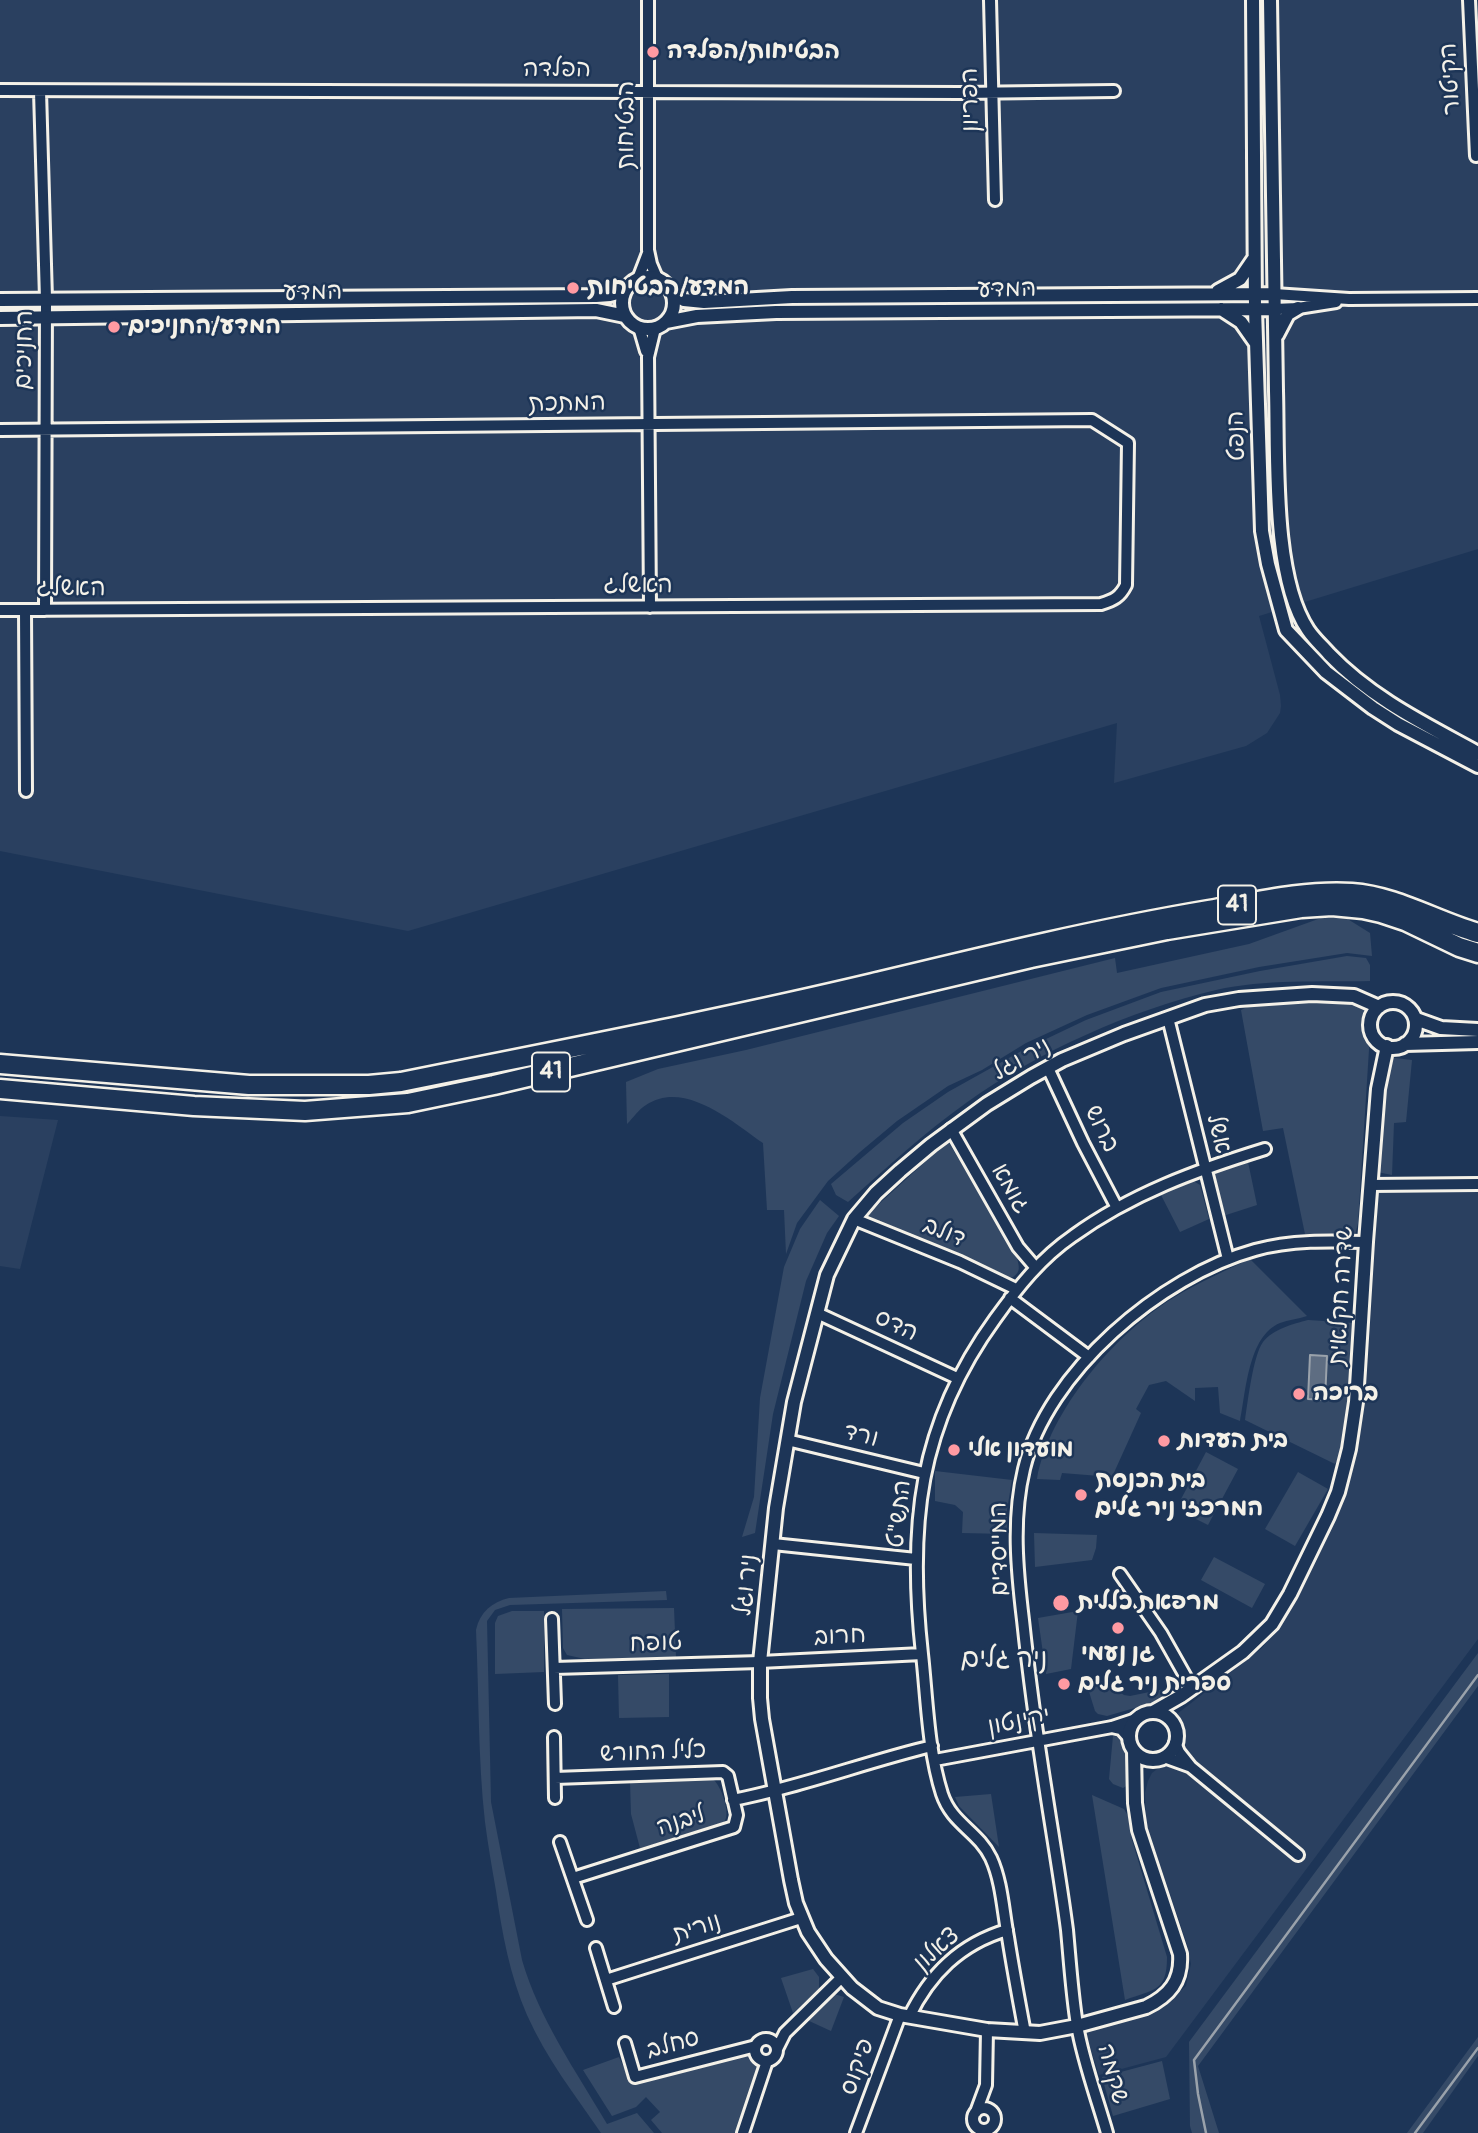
<!DOCTYPE html>
<html>
<head>
<meta charset="utf-8">
<style>
	body { margin:0 }
	canvas { display:block; background:#1d3557 }
</style>
</head>
<body>
<canvas width="1478" height="2133"></canvas>
<script>
const ctx = document.querySelector('canvas').getContext('2d');
ctx.lineJoin = 'round';
function paint(path, color) {
  ctx.fillStyle = color;
  ctx.fill(path, 'evenodd');
}
function trace(path, color, width, dash) {
  ctx.strokeStyle = color;
  ctx.lineWidth = width;
  ctx.lineCap = dash ? 'butt' : 'round';
  ctx.setLineDash(dash || []);
  ctx.stroke(path);
}
function write(font, color, halo, rows, align = 'center') {
  ctx.font = font + ' Pangolin,"Playpen Sans Hebrew",sans-serif';
  ctx.lineWidth = 5;
  ctx.setLineDash([]);
  ctx.textBaseline = 'middle';
  ctx.strokeStyle = halo;
  ctx.fillStyle = color;
  for (const [text, x, y, turn = 0] of rows) {
    ctx.save();
    ctx.translate(x, y);
    ctx.rotate((+turn || 0) * Math.PI / 180);
    ctx.textAlign = isNaN(turn) ? turn : align;
    if (halo) ctx.strokeText(text, 0, 0);
    ctx.fillText(text, 0, 0);
    ctx.restore();
  }
}
paint(new Path2D(`
	M0,0H1478V549L1259,616L1280,695L1281,706L1280,713L1267,733L1246,746L1114,783L1117,723L408,931L0,851Z
	M0,1116L58,1120L20,1269L0,1266Z
	M1379,1180L1478,1181V1639L1166,2057L1099,2075L1086,2034L1087,2027L1164,2006L1186,1986L1191,1964L1188,1947L1146,1823L1145,1793L1148,1781L1152,1773L1174,1756L1181,1745L1177,1714L1262,1648L1288,1615L1317,1560L1342,1504L1356,1455L1366,1391Z`), '#2a4060');
paint(new Path2D(`
	M1321,918H1346L1370,933L1372,956L1347,953L1259,967L1161,988L1087,1015L1026,1043L982,1070L948,1086L897,1121L860,1152L828,1181L797,1223L786,1254L784,1210H767L763,1143C733,1122 684,1079 646,1105C639,1109 633,1118 627,1124L626,1082L658,1069L746,1050L1115,958L1117,973L1249,944Z
	M1347,956L1366,958L1370,965V981C1320,982 1264,979 1216,990C1131,1010 1037,1052 966,1103C924,1133 886,1168 848,1202L836,1195L831,1184L903,1123L948,1092L1025,1049L1086,1020L1161,992L1260,971Z
	M1372,1002L1358,1223L1355,1235L1305,1234L1283,1128L1263,1131L1241,1010L1253,1004Z
	M1387,1057L1412,1060L1406,1122L1394,1123L1392,1175L1377,1172Z
	M948,1141L1017,1258C1019,1266 1021,1272 1013,1277L1008,1278L870,1218L868,1214Z
	M1248,1162L1257,1205L1223,1216L1214,1176L1218,1171Z
	M1192,1180L1200,1185L1209,1219L1180,1232L1161,1195Z
	M820,1200L839,1216L827,1233L806,1281L773,1414L755,1533L742,1537L754,1497L760,1398L784,1267L800,1229Z
	M1250,1259L1307,1316C1298,1319 1288,1320 1280,1323C1248,1336 1246,1392 1240,1421L1220,1413L1218,1387L1195,1388V1401L1166,1381L1149,1385L1136,1409L1141,1413L1112,1477L1062,1473L1060,1480L1037,1479C1049,1411 1115,1334 1173,1298C1198,1283 1224,1271 1250,1259Z
	M1308,1320L1354,1323C1352,1351 1350,1445 1335,1464L1245,1420C1248,1401 1253,1356 1263,1342C1273,1329 1293,1324 1308,1320Z
	M1206,1452L1238,1469L1208,1525L1188,1515L1192,1507L1180,1501Z
	M935,1471L1012,1480L1007,1510V1534L962,1533L963,1512L955,1505L935,1501Z
	M1298,1472L1328,1489L1295,1546L1265,1529Z
	M1034,1533L1097,1535L1096,1548L1092,1560L1035,1567Z
	M1214,1557L1265,1584L1252,1608L1201,1580Z
	M666,1591L667,1600L510,1605L495,1610L487,1621L491,1802L522,1960C539,2019 576,2071 607,2124L637,2113L654,2133H601C575,2095 546,2058 527,2015C510,1976 502,1933 496,1891C492,1868 488,1845 485,1822C478,1759 479,1694 476,1630C480,1612 492,1602 509,1598Z
	M674,1608L676,1657L585,1659L567,1655L563,1648L562,1609Z
	M512,1611H544V1672L495,1674V1623L498,1616Z
	M1078,1611L1071,1669L1046,1674L1038,1618Z
	M1478,1653V1686L1198,2066L1219,2133H1192L1190,2126L1189,2042Z
	M669,1674V1717L619,1718L618,1675Z
	M1105,1681L1124,1695L1130,1696L1174,1687L1162,1700L1107,1716L1098,1714L1095,1711L1086,1682Z
	M1113,1736L1122,1737L1128,1760V1785L1123,1788L1113,1784L1109,1779Z
	M710,1777C720,1782 729,1808 726,1818C724,1823 722,1824 718,1827L640,1848L631,1814L630,1781Z
	M991,1794L999,1847L959,1806L955,1797Z
	M1092,1795L1124,1809L1128,1816L1132,1840L1167,1957C1167,1992 1154,1989 1125,2000Z
	M813,1969L819,1977V1989L793,2013L781,1978Z
	M834,1994L844,1997L831,2031L807,2020Z
	M1478,2037V2056L1423,2133H1407Z
	M737,2056C749,2056 755,2058 758,2070L737,2133H662L651,2120L660,2112L646,2097L636,2107L612,2116L583,2070L619,2057L631,2083Z
	M1162,2061L1170,2099L1113,2116L1102,2077Z`), '#354a67');
const water = new Path2D(`
	M1310,1355L1327,1356L1325,1400L1308,1399Z`);
paint(water, '#5e6d82');
trace(water, '#9aa2ab', 2);
trace(new Path2D(`
	M1206,2133L1198,2094L1194,2060L1478,1675
	M1415,2133L1478,2048`), '#9aa2ab', 2.5);
const minor = new Path2D(`
	M648,0V250L651,264L657,278
	M990,0L995,200
	M1469,0L1476,156
	M0,90L962,93L1114,91
	M40,91L46,299L45,610
	M638,279L648,253
	M1274,294L1349,299L1478,298
	M1274,309L1298,308L1336,302
	M639,327L646,351
	M0,430L1092,420L1128,443L1126,585C1120,597 1114,600 1101,604L0,610
	M650,607L648,357L655,328
	M25,610L26,791
	M1168,1018L1228,1259
	M1048,1068L1083,1143L1117,1208
	M951,1129L1018,1247L1036,1268
	M1370,1185L1478,1184
	M854,1219L960,1262L1016,1289
	M1010,1298L1089,1357
	M817,1313L957,1378
	M787,1440L924,1473
	M773,1544L916,1559
	M1120,1574L1161,1633L1192,1688
	M552,1619L555,1704
	M554,1668L760,1662L922,1654
	M1112,1727L1121,1729L1129,1738
	M554,1737L555,1798
	M1175,1743L1179,1752L1191,1767L1298,1855
	M1164,1757L1189,1766
	M935,1760L1112,1727L1136,1719
	M555,1778L723,1772L728,1776L737,1815L734,1827L573,1878
	M733,1800C801,1787 865,1762 932,1746
	M560,1842L587,1920
	M596,1948L614,2007
	M606,1980L801,1918
	M909,2017C930,1974 960,1944 1007,1930
	M1025,2033C1019,2001 1013,1969 1008,1937C1003,1911 1002,1882 991,1858C978,1831 952,1824 942,1794C928,1750 927,1700 922,1654C908,1527 918,1425 995,1319C1018,1287 1041,1258 1073,1236C1131,1194 1197,1170 1265,1149
	M755 2050a11 11 0 1 1 22 0a11 11 0 1 1-22 0Z
	M625,2043L635,2077L756,2046
	M777,2049L785,2033L841,1978
	M973 2119a11 11 0 1 1 22 0a11 11 0 1 1-22 0Z
	M976,2112L986,2085L987,2030
	M743,2133L767,2061
	M856,2133L900,2015
	M1107,2133C1097,2098 1083,2061 1077,2025C1072,1994 1070,1962 1067,1930C1061,1884 1053,1838 1046,1792C1037,1735 1029,1677 1023,1620C1017,1570 1012,1519 1024,1469C1047,1372 1161,1276 1255,1250C1291,1240 1329,1241 1366,1242`);
const tertiary = new Path2D(`
	M1253,0L1255,309L1262,531L1268,564L1286,630L1326,672L1373,708L1398,724L1478,766
	M1270,0C1273,130 1273,261 1276,391C1278,456 1272,577 1308,630C1314,639 1322,646 1329,654C1371,698 1425,724 1478,753
	M622 303a26 26 0 1 1 52 0a26 26 0 1 1-52 0Z
	M1218,291L1240,279L1253,260
	M672,292L684,300L704,302L792,297L1274,294
	M0,300L596,296L610,295L625,291
	M1221,309L1241,322L1255,342
	M0,318L596,310L625,316
	M666,322L697,316L776,312L1274,309
	M1277,335L1288,314L1298,308
	M1370 1025a23 23 0 1 1 46 0a23 23 0 1 1-46 0Z
	M1416,1019L1441,1028L1478,1030
	M1405,1044L1478,1042
	M1153,1712L1181,1696L1243,1652L1272,1624L1290,1594L1328,1516L1338,1492L1349,1449L1356,1402L1366,1242L1378,1089L1387,1046
	M1129 1736a24 24 0 1 1 48 0a24 24 0 1 1-48 0Z
	M1134,1751L1135,1803L1139,1830L1180,1954C1182,1981 1169,1996 1146,2007L1077,2026L1040,2033L987,2030L900,2015L878,2008L852,1988L826,1959L808,1932L796,1903L791,1880L762,1719L760,1698V1662L776,1508L794,1402L827,1275L854,1219L876,1193L900,1171L931,1145L987,1104L1031,1077L1062,1060L1124,1034L1205,1005L1239,999L1312,994L1354,996L1379,1007`);
const trunk = new Path2D(`
	M0,1064L249,1085H369L401,1082C559,1050 717,1020 873,983C985,956 1096,929 1209,910C1255,902 1304,890 1352,893C1396,896 1436,921 1478,933
	M0,1089L194,1106L305,1111L408,1103L494,1085L1031,958L1167,930L1301,908L1332,906L1363,909L1381,913L1405,921L1459,947L1478,953`);
trace(minor, '#f4f1e8', 16);
trace(tertiary, '#f4f1e8', 18);
trace(trunk, '#f4f1e8', 23);
trace(minor, '#1d3557', 10);
trace(tertiary, '#1d3557', 12);
trace(trunk, '#1d3557', 18);
for (const [x, y, r, color] of [
	[653,52,7,"#ff9aa2"],
	[573,288,7,"#ff9aa2"],
	[114,327,7,"#ff9aa2"],
	[1299,1394,7,"#ff9aa2"],
	[1164,1441,7,"#ff9aa2"],
	[954,1450,7,"#ff9aa2"],
	[1081,1495,7,"#ff9aa2"],
	[1061,1603,9,"#ff9aa2"],
	[1118,1628,7,"#ff9aa2"],
	[1064,1684,7,"#ff9aa2"]
]) {
  const dot = new Path2D();
  dot.arc(x, y, r, 0, 2 * Math.PI);
  ctx.fillStyle = color;
  ctx.fill(dot);
  trace(dot, '#1d3557', 2.5);
}
for (const [x, y, w] of [
	[1237,905,38],
	[551,1072,38]
]) {
  const box = new Path2D();
  box.roundRect(x - w / 2, y - 19.5, w, 39, 5);
  ctx.fillStyle = '#1d3557';
  ctx.fill(box);
  trace(box, '#f4f1e8', 2);
}
write('bold 23px', '#f4f1e8', null, [
	["41",1237,905],
	["41",551,1072]
]);
write('bold 24px', '#f4f1e8', '#1d3557', [
	["הבטיחות/הפלדה",667,52],
	["המדע/הבטיחות",587,288],
	["המדע/החניכים",128,327],
	["בריכה",1313,1394],
	["בית העדות",1178,1441],
	["מועדון אלי",968,1450],
	["בית הכנסת",1095,1481],
	["המרכזי ניר גלים",1095,1509],
	["מרפאת כללית",1077,1603],
	["גן נעמי",1118,1654,"center"],
	["ספרית ניר גלים",1078,1684]
], 'left');
write('24px', '#f4f1e8', '#1d3557', [
	["הפלדה",557,70],
	["הקיטור",1451,79,-93],
	["הפריון",971,100,-91],
	["הבטיחות",627,125,-90],
	["המדע",1007,290,-1],
	["המדע",313,293,-1],
	["החניכים",25,350,-89],
	["המתכת",567,404,-1],
	["הנפט",1237,436,-92],
	["האשלג",638,586],
	["האשלג",71,589],
	["ניר וגל",1022,1060,-29],
	["ברוש",1101,1129,64],
	["אשל",1218,1134,76],
	["גומא",1010,1189,60],
	["דולב",944,1233,22],
	["שדרה חקלאית",1342,1296,-87],
	["הדס",896,1326,25],
	["ורד",861,1436,14],
	["התש\"ט",900,1514,-84],
	["המייסדים",1000,1549,-91],
	["ניר וגל",747,1585,-84],
	["חרוב",840,1637,-3],
	["טופח",656,1644,-2],
	["יקינטון",1019,1722,-11],
	["כליל החורש",653,1753,-2],
	["ליבנה",681,1822,-17],
	["נורית",697,1929,-18],
	["צאלון",937,1950,-42],
	["סחלב",673,2045,-15],
	["פיקוס",858,2067,-70],
	["שקמה",1112,2074,75]
]);
write('28px', '#f4f1e8', '#1d3557', [
	["ניר גלים",1004,1660]
]);
</script>
</body>
</html>
